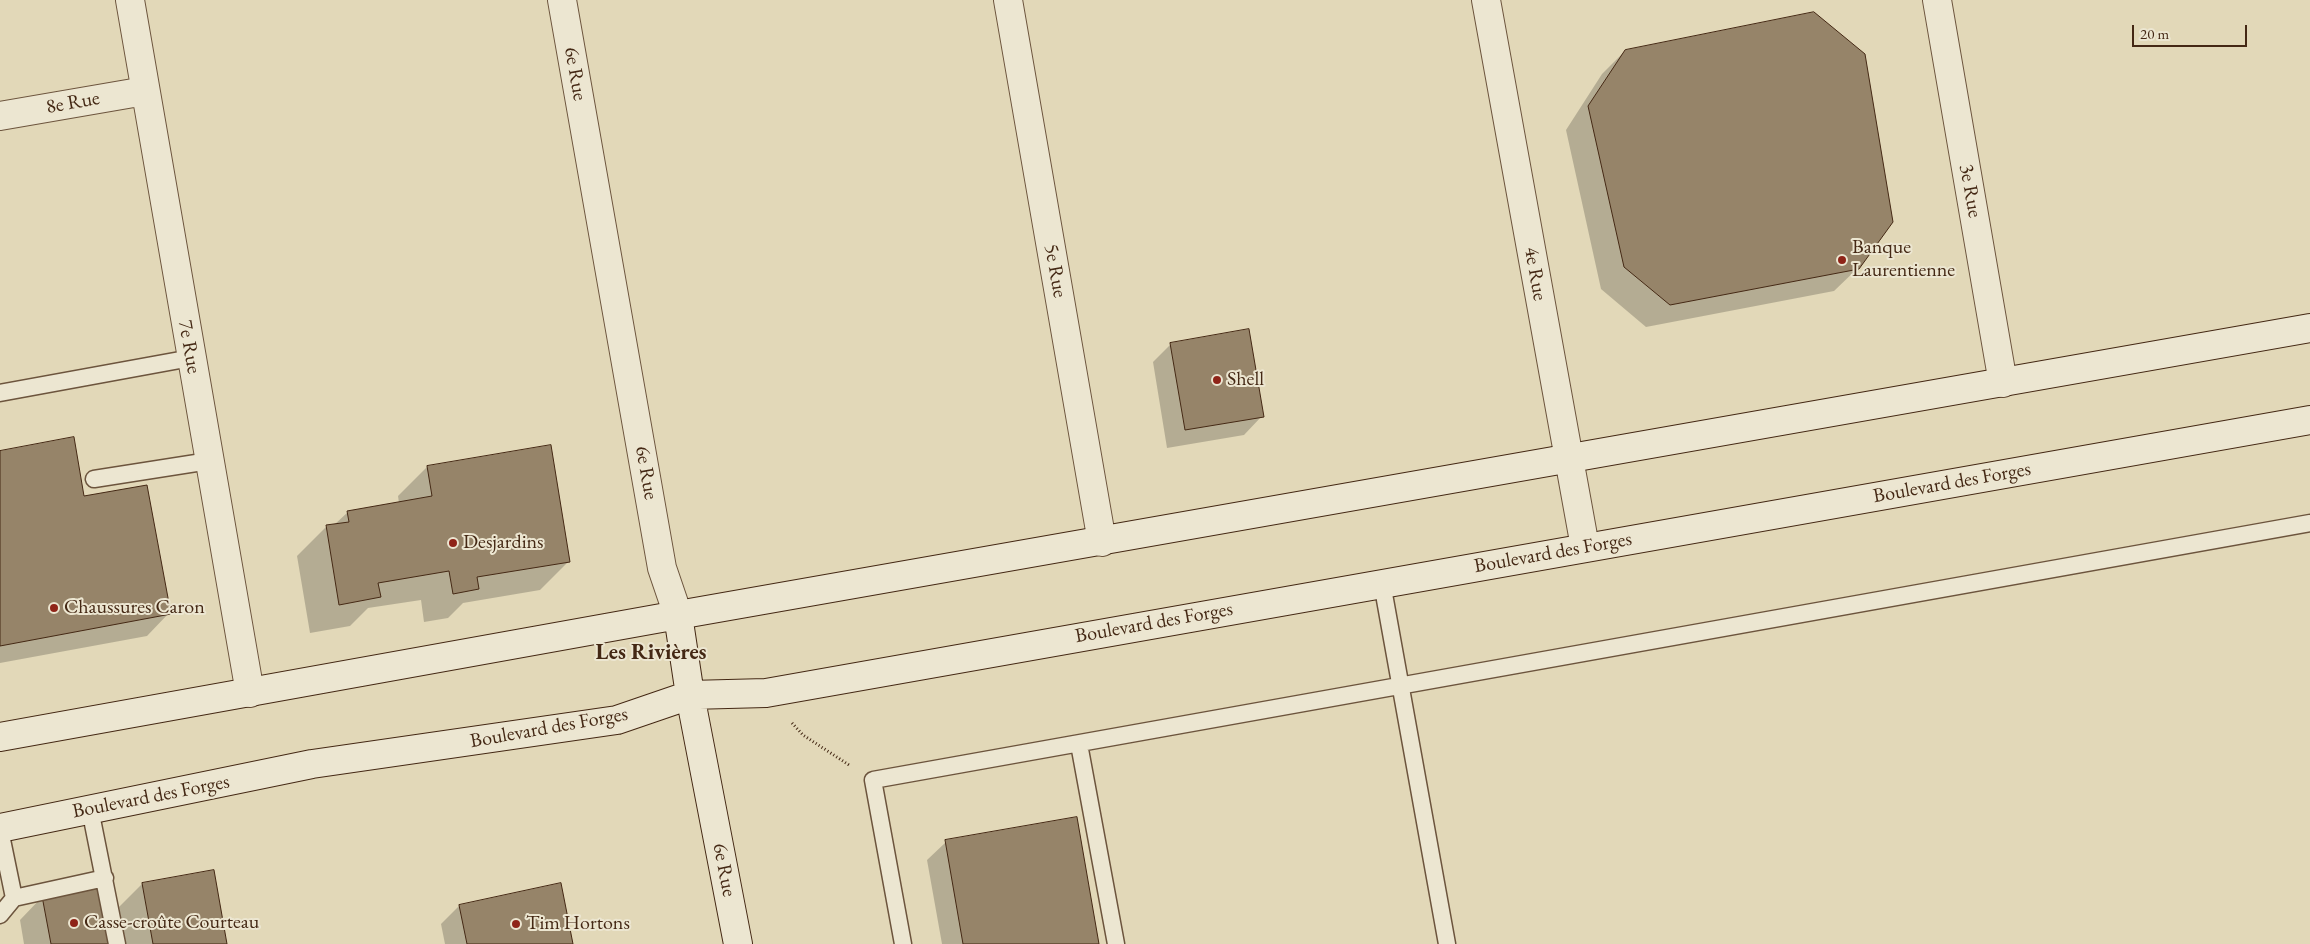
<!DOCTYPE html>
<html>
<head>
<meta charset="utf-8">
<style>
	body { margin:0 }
	#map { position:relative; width:2310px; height:944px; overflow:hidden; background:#e2d8b8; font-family:"EB Garamond",serif }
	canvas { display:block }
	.scale { position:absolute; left:2132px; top:25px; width:115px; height:22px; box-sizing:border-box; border:2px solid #442814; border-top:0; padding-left:6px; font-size:15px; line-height:18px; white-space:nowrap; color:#442814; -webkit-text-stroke:4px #ece6d1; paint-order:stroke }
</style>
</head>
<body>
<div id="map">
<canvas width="2310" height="944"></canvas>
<div class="scale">20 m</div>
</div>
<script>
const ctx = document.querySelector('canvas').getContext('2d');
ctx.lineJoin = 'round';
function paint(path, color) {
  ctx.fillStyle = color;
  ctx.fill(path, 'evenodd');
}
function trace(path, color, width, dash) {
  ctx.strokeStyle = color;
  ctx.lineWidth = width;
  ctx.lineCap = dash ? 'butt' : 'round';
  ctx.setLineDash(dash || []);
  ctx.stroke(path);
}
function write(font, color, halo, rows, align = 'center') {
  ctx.font = font + ' "EB Garamond",serif';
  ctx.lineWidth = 4;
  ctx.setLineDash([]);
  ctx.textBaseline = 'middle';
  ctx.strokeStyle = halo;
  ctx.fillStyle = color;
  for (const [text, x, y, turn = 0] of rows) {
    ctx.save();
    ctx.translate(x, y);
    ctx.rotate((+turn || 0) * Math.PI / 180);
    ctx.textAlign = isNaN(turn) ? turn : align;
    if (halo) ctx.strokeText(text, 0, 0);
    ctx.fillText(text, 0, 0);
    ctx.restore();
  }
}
paint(new Path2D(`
	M1625,51L1858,268L1834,291L1646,327L1601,289L1566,130L1602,74Z
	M1171,344L1262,416L1244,435L1167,448L1153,362Z
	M0,452L84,498L169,613L147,636L0,663Z
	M427,467L569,561L540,590L463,603L448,618L424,622L421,600L368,608L350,626L310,633L297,556L326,527L334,525L348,512L399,503L398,496Z
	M946,842L1097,944H942L927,860Z
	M213,871L226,944H126L119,907L142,884Z
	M42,897L114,944H24L20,920Z
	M459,906L572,944H445L441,924Z`), '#0003');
const building = new Path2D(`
	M1814,12L1865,54L1893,222L1859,269L1670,305L1624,267L1588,106L1625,50Z
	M1249,329L1264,417L1185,430L1170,343Z
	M74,437L84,496L147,485L171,614L0,646V451Z
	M551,445L570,562L477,577L479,589L453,594L449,571L378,583L381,597L339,605L326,525L349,522L347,511L432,496L427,466Z
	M1077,817L1099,944H963L945,840Z
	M214,870L227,944H153L142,883Z
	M561,883L573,944H467L459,905Z
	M104,884L115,944H51L42,896Z`);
paint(building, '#968469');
trace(building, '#442814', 1);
const lane = new Path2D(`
	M0,393L191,358
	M94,479L209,461
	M1382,583L1447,944
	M1079,744L1116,944
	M90,809L117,944
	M0,830L14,898L0,915
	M14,898L105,878
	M903,944L873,780L2310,523`);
const street = new Path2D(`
	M130,0L250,693
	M562,0L662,568L678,615
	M1008,0L1102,542
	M1486,0L1585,547
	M1937,0L2003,383
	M0,116L145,91`);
const secondary = new Path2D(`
	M678,615L690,695L738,944
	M0,737L678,615L2310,328
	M0,828L312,764L617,720L690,695L766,693L2310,420`);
trace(lane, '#6c543d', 19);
trace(street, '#6c543d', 30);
trace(secondary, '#442814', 30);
trace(new Path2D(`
	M792,723L803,735L849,765`), '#442814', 3, [1, 2.5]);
trace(lane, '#ece6d1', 16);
trace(street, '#ece6d1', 28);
trace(secondary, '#ece6d1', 28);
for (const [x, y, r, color] of [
	[1842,260,5,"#8f2418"],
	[1217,380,5,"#8f2418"],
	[453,543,5,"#8f2418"],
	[54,608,5,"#8f2418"],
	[74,923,5,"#8f2418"],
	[516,924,5,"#8f2418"]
]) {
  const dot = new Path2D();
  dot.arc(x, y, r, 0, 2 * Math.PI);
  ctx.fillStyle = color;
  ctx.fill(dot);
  trace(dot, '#ece6d1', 2);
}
write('20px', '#442814', '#ece6d1', [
	["6e Rue",575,74,80],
	["8e Rue",73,103,-10],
	["3e Rue",1970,191,80],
	["5e Rue",1055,271,80],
	["4e Rue",1535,274,80],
	["7e Rue",189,347,80],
	["6e Rue",646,473,80],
	["Boulevard des Forges",1952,483,-10],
	["Boulevard des Forges",1553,553,-10],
	["Boulevard des Forges",1154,623,-10],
	["Boulevard des Forges",549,728,-10],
	["Boulevard des Forges",151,797,-11],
	["6e Rue",724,870,79]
]);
write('20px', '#442814', '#ece6d1', [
	["Banque",1852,248],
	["Laurentienne",1852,271],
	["Shell",1227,380],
	["Desjardins",463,543],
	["Chaussures Caron",64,608],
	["Casse-croûte Courteau",84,923],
	["Tim Hortons",526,924]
], 'left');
write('bold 22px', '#442814', '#ece6d1', [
	["Les Rivières",651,653]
]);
</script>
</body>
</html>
